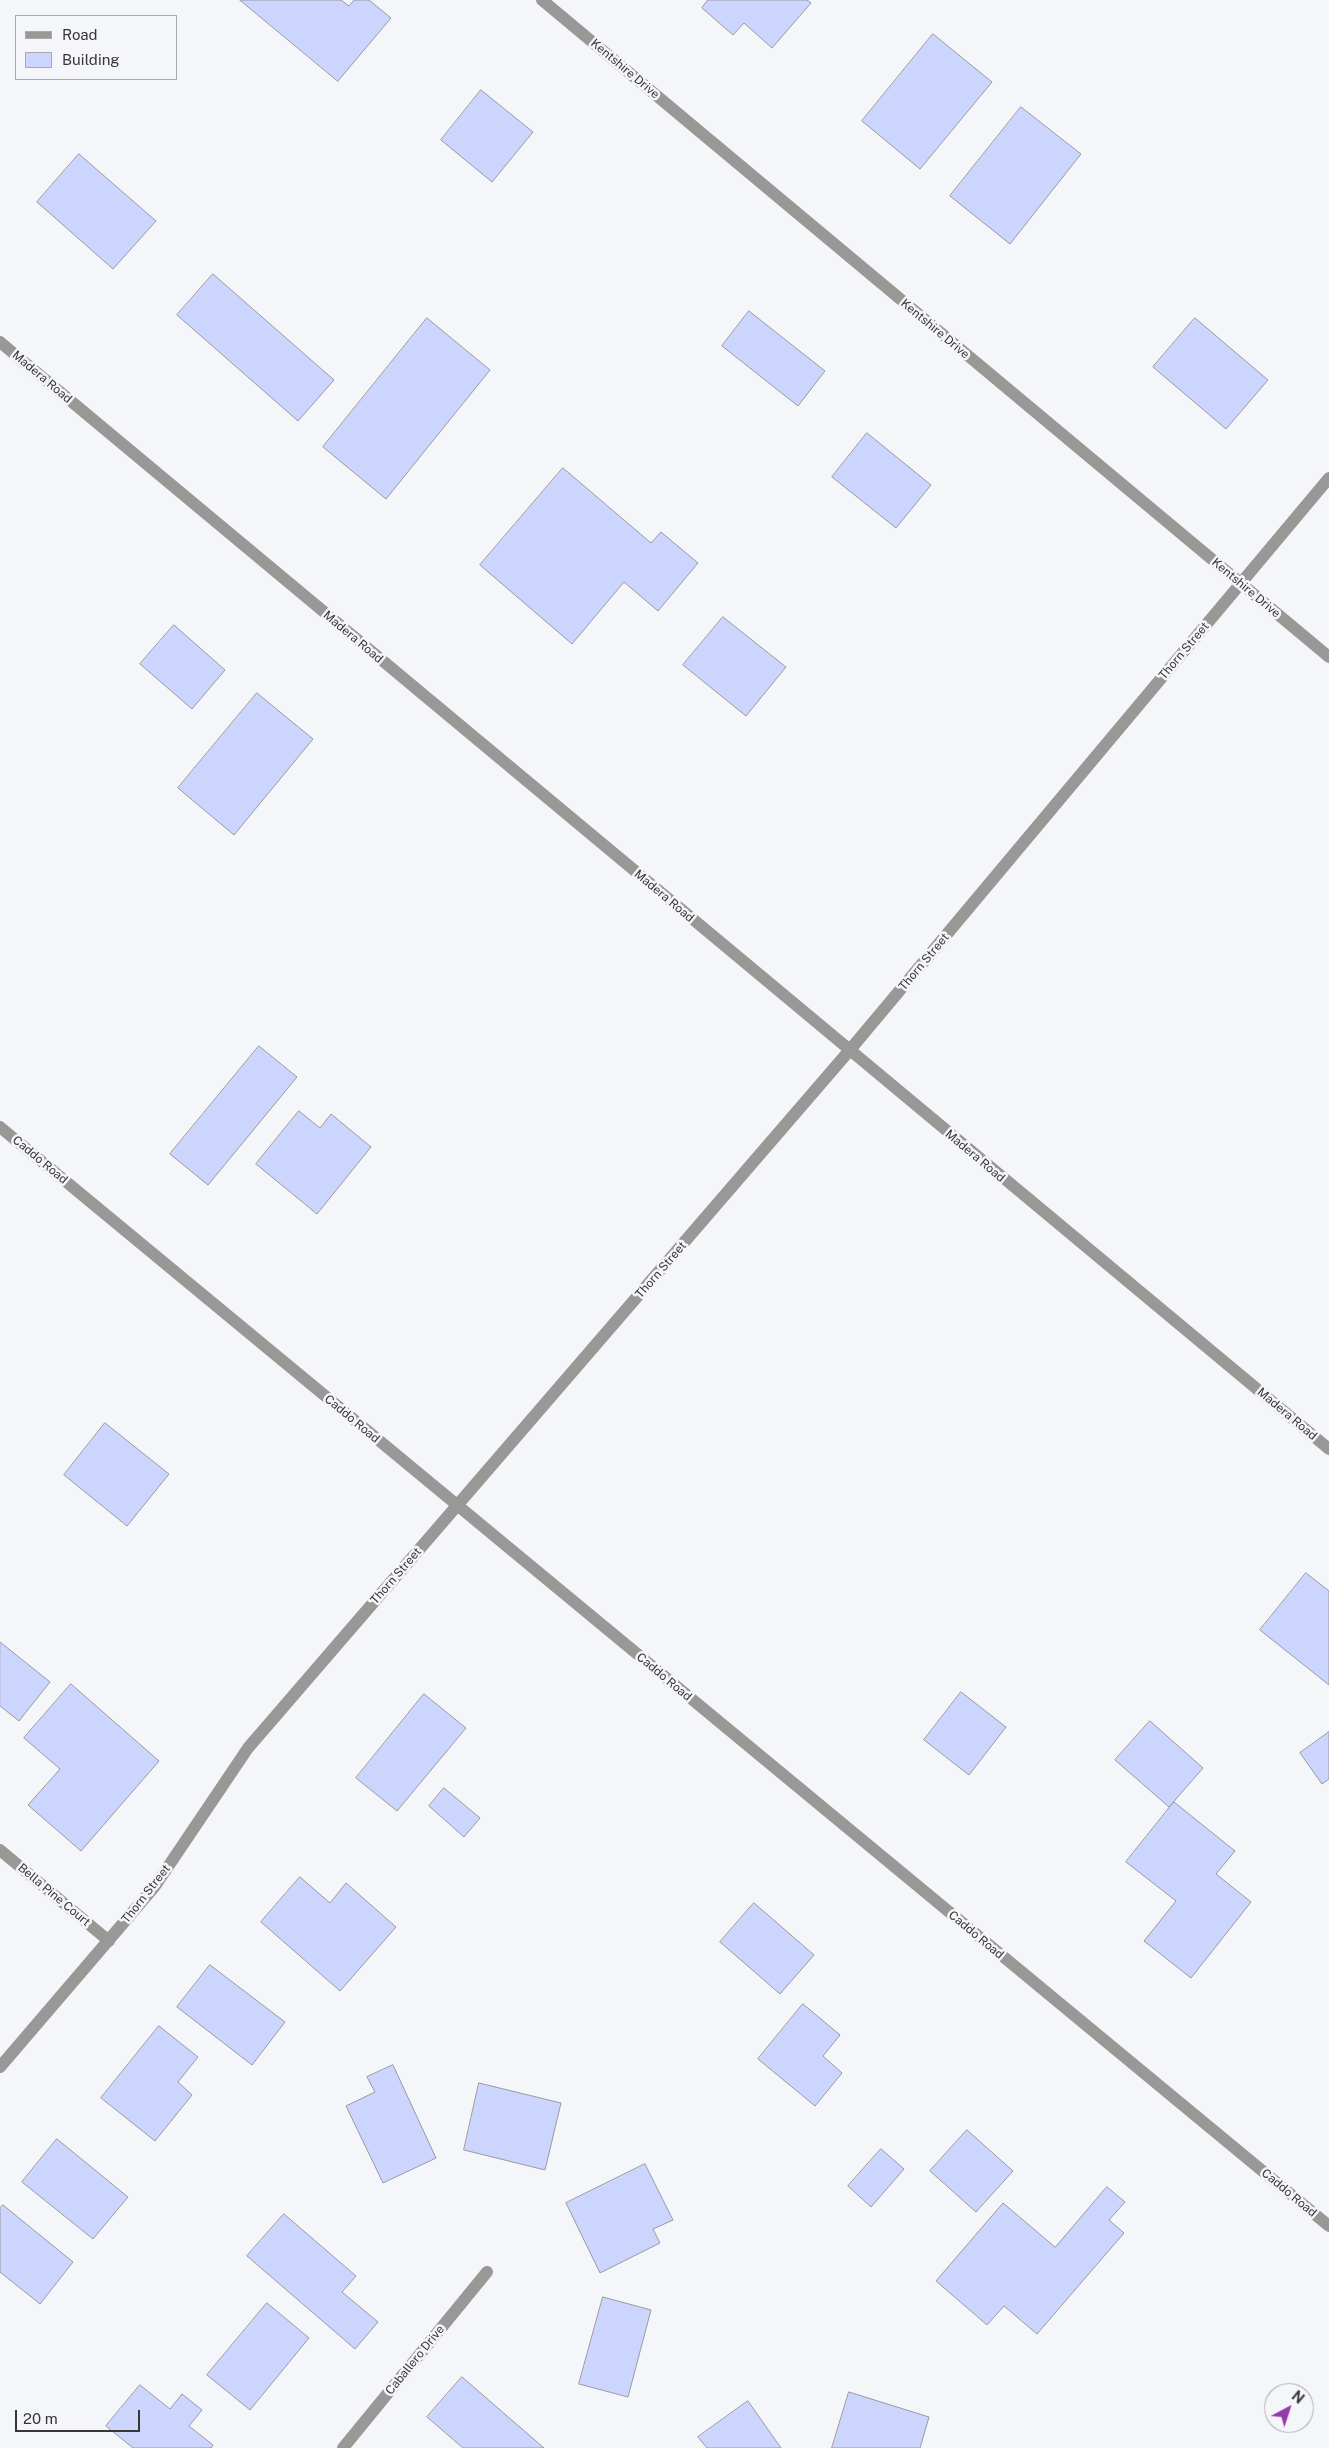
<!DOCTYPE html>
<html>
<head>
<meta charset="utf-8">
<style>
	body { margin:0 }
	#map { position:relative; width:1329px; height:2448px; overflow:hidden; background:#f5f6f9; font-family:"Public Sans",sans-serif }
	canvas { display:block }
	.legend { position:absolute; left:15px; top:15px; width:162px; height:65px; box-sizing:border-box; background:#f5f6f9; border:1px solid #a9aaac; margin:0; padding:6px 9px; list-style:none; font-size:15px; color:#373738 }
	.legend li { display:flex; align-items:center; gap:10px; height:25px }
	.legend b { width:25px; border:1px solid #a9aaac }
	.north { position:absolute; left:1264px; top:2383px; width:50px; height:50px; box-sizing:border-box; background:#f5f6f9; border:1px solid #a9aaac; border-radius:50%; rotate:40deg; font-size:14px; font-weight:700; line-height:20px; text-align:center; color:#373738 }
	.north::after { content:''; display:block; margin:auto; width:18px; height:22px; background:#903dab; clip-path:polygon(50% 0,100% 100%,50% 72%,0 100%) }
	.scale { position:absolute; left:15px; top:2410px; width:125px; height:22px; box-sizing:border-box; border:2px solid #373738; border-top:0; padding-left:6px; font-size:15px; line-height:18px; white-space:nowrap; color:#373738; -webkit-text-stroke:4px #f5f6f9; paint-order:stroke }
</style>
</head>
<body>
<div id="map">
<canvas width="1329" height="2448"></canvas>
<ul class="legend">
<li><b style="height:6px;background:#999897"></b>Road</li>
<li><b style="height:14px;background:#cbd5fe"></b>Building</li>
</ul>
<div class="north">N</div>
<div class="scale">20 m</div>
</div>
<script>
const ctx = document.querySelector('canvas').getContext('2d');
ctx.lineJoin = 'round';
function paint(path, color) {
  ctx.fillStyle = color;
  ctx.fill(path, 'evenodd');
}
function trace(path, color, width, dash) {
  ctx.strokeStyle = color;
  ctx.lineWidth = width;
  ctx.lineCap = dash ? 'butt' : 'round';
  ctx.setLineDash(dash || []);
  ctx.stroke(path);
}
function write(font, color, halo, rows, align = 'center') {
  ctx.font = font + ' "Public Sans",sans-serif';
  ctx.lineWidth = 5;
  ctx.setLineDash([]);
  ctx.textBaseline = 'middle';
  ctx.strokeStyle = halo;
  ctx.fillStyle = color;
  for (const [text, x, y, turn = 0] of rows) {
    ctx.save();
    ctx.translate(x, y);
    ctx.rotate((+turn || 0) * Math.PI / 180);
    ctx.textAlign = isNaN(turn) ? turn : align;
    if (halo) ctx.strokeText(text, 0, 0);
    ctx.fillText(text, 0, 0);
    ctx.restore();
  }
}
const building = new Path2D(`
	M240,0H341L349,6L354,0H369L391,18L338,81Z
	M708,0H807L811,3L772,48L744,23L733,35L702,8Z
	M933,34L992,82L920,169L862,121Z
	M481,90L533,132L492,182L441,140Z
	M1021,107L1081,154L1010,244L950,196Z
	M79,154L156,221L113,269L37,202Z
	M213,274L334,380L298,421L177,315Z
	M749,311L825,371L798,406L722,346Z
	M427,318L490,370L386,499L323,447Z
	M1195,318L1268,380L1226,429L1153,367Z
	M867,433L931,485L896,528L832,477Z
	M563,468L651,543L661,532L698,563L658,611L624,582L572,644L480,565Z
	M723,617L786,667L746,716L683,665Z
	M174,625L225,670L192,709L140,664Z
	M257,693L313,739L234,835L178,788Z
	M259,1046L297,1077L208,1185L170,1154Z
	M299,1111L320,1128L331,1114L371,1147L317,1214L256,1164Z
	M105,1423L169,1474L127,1526L64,1475Z
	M1306,1573L1329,1591V1685L1260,1630Z
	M0,1642L50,1682L19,1721L0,1706Z
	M71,1684L159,1761L81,1851L28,1805L60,1769L24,1738Z
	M961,1692L1006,1727L969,1775L924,1740Z
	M424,1694L466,1728L397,1811L356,1778Z
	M1150,1721L1203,1768L1169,1807L1115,1760Z
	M1329,1732V1779L1322,1784L1300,1753Z
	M444,1788L480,1818L464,1837L429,1806Z
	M1174,1802L1235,1851L1216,1874L1251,1902L1191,1978L1144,1941L1176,1901L1126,1862Z
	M300,1877L330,1903L346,1883L396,1927L340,1991L261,1922Z
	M754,1903L814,1955L780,1994L720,1942Z
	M210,1965L285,2022L252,2065L177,2007Z
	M803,2004L840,2035L823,2056L842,2073L815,2106L758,2059Z
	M159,2026L198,2057L178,2082L192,2095L155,2141L101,2098Z
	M393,2065L436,2158L383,2183L346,2106L375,2092L367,2077Z
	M479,2083L561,2103L545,2170L464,2150Z
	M967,2130L1013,2171L976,2212L930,2171Z
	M57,2139L128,2197L93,2239L22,2182Z
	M881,2149L904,2169L871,2207L848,2186Z
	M645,2164L673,2220L653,2229L660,2243L600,2273L566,2203Z
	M1107,2187L1125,2202L1109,2220L1124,2233L1037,2334L1004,2306L987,2325L936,2281L1003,2203L1055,2247Z
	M3,2205L73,2262L40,2304L0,2272V2208Z
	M284,2214L356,2276L342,2292L378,2322L355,2349L247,2256Z
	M603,2297L651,2310L628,2397L579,2384Z
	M267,2303L309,2338L250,2410L207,2375Z
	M462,2377L544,2448H463L427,2417Z
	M140,2385L170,2409L182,2394L202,2410L189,2426L213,2445L211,2448H133L106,2426Z
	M849,2392L929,2417L920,2448H832Z
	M748,2401L781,2448H707L698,2437Z`);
paint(building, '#cbd5fe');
trace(building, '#999a9e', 1);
trace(new Path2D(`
	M542,0L1329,657
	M0,342L1329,1449
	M0,1127L1329,2226
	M0,1850L109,1941
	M0,2067L155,1886L248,1748L849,1051L1329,478
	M343,2448L487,2272`), '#999897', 12);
write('12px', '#373738', '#f5f6f9', [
	["Kentshire Drive",625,69,40],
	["Kentshire Drive",935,329,40],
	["Madera Road",42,377,40],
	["Kentshire Drive",1246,588,40],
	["Madera Road",353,637,40],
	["Thorn Street",1184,651,-50],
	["Madera Road",664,896,40],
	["Thorn Street",924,962,-50],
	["Madera Road",975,1156,40],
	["Caddo Road",40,1160,40],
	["Thorn Street",661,1270,-49],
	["Madera Road",1287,1414,40],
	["Caddo Road",352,1419,40],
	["Thorn Street",396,1576,-49],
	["Caddo Road",664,1677,40],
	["Thorn Street",146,1894,-52],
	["Bella Pine Court",54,1895,40],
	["Caddo Road",976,1935,40],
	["Caddo Road",1289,2193,40],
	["Caballero Drive",415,2360,-51]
]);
</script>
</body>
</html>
